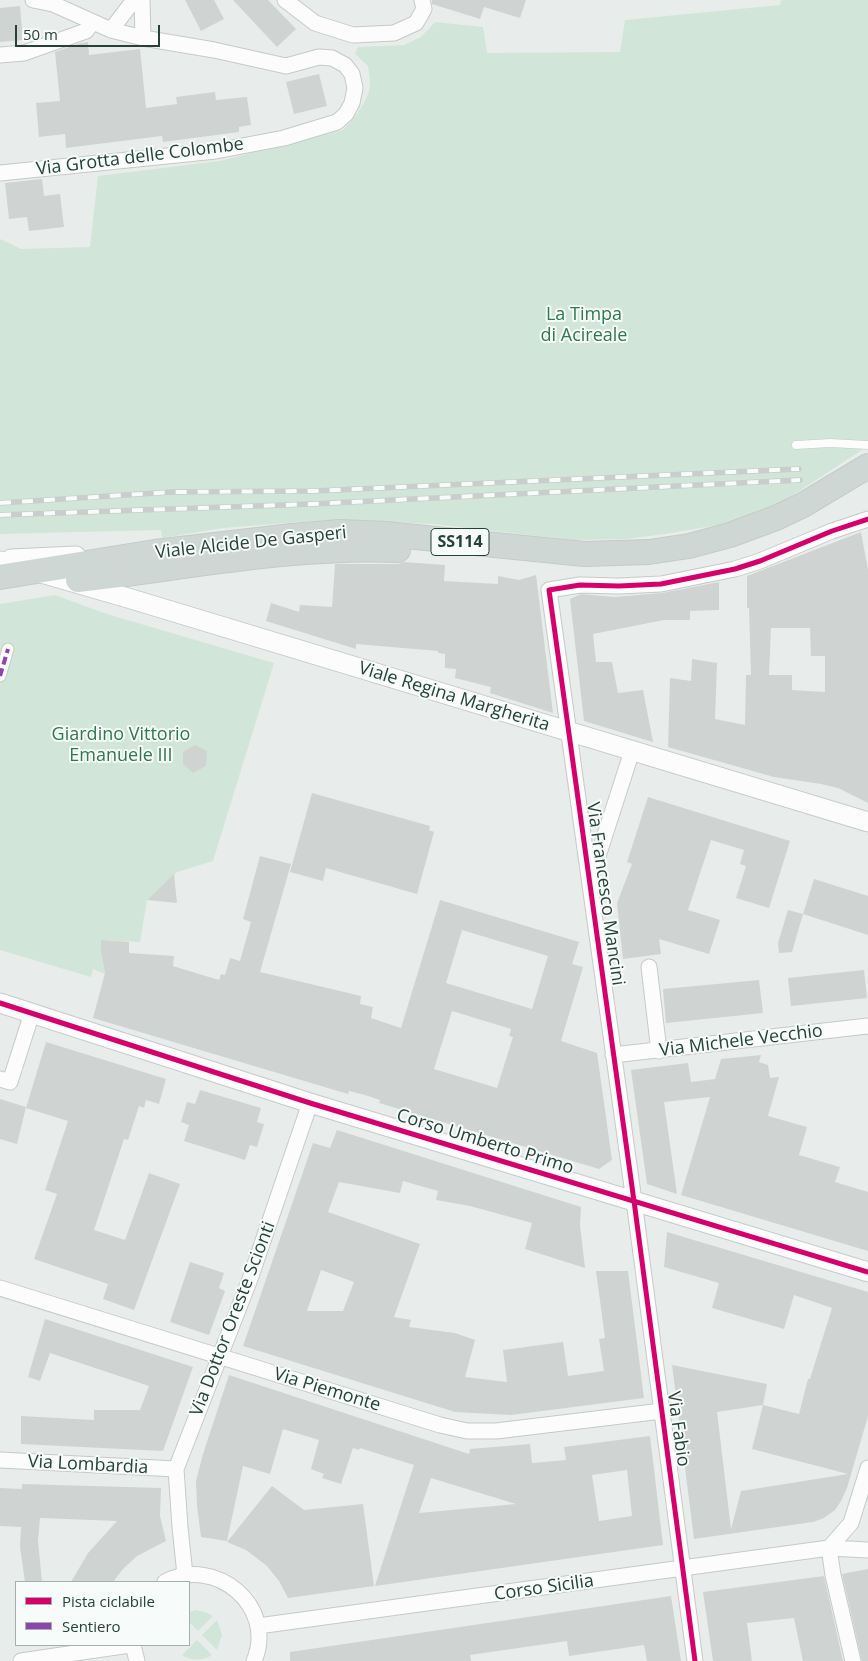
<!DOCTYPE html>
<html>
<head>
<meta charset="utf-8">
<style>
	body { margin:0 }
	#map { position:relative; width:868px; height:1661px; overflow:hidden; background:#e8edeb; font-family:"Open Sans",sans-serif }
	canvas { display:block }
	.legend { position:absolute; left:15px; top:1581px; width:175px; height:65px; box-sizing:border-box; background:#f7fbf9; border:1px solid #a3b1ad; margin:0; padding:6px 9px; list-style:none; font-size:15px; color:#24423a }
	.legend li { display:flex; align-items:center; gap:10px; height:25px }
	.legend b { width:25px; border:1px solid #a3b1ad }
	.scale { position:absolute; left:15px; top:25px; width:145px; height:22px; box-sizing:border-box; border:2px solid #24423a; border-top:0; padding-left:6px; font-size:15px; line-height:18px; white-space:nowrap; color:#24423a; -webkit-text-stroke:4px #f7fbf9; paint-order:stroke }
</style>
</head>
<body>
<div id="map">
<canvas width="868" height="1661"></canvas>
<ul class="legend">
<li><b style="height:6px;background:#d6006c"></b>Pista ciclabile</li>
<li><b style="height:6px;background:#8e44ad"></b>Sentiero</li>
</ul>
<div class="scale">50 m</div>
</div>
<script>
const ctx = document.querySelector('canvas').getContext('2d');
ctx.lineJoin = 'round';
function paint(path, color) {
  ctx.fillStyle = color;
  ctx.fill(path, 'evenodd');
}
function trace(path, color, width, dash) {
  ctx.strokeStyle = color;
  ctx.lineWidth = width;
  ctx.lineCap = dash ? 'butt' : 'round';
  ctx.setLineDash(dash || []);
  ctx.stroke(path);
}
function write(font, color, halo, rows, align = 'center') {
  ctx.font = font + ' "Open Sans",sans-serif';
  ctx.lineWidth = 4;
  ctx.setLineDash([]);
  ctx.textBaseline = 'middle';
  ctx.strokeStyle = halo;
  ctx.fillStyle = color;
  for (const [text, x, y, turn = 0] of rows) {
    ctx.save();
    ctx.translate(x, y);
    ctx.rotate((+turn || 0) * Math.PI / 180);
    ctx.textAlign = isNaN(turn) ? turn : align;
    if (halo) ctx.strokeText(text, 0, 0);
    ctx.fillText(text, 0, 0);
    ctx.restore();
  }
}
paint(new Path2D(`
	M781,0H868V446L778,505L724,524L665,534L626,539L574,540L432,524L350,520L313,521L223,528L162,538L161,530L0,534V239L21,249L90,247L98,176L219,161L343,130C354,119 368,101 370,86C370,79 369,72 368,66L355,54L358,47L404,45L421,37L435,22L483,27L487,53L620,52L625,20L780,5Z
	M55,595L107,614L274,663L213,861L177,872L147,900L140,942L101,940V953L105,974L93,969L91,977L0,950V604Z
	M196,1610L205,1612L213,1616L198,1631L189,1622V1612Z
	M217,1620L222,1635L217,1650L202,1635Z
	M197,1640L212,1655C202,1661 192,1661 182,1655Z`), '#d1e6d8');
paint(new Path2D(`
	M185,0H214L224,19L201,31Z
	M233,0H268L296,29L277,47Z
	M432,0H526L520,18L484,7L480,19L432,4Z
	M20,6L23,40L0,42V8Z
	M88,42L89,55L140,49L146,108L177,104L176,97L215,92L216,100L247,97L251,125L239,127V132L163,142L162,136L66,148L65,134L39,137L36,103L60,101L55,52L81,43Z
	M319,74L327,106L294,114L286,82Z
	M42,179L44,196L60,194L64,227L29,231L27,217L9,219L5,183Z
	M861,532L868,570V803L838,788L821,784L774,777L668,747L670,678L691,681L692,659L717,663L715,719L745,725L746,675H751L749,608H747V576ZM771,628H810L811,656H825V692L792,690V675H769Z
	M404,562L445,565L444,581L498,584V576L519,580L536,575L553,713L490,693L491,687L455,678L456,669L445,668V654L438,653V651L356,644V649L266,621L271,603L299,612L300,605L332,607L335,564H398Z
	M719,582V610L690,611V620H664L593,634L596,662H612L618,693L643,690L653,742L584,721L570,599L581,594L614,597L662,593Z
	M195,745L207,751L206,766L193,773L183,764V752Z
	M312,793L430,826L429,830L434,832L417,894L326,868L323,881L290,872Z
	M648,797L790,841L769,908L736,898L746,866L740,864L744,850L711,840L688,910L720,920L709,954L659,939L661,954L623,959L617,903L632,864L627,862Z
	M260,856L291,864L260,972L361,996L360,1004L373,1007L371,1018L401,1028L440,900L579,942L572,964L583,967L561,1041L597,1053L612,1160L599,1169L379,1103L380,1100L365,1095L349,1091L348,1094L93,1018L105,973L101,953V940L129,942V953L174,956L173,966L219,980L221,974L225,975L230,958L240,961L251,922L243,919ZM462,930L548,956L532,1009L446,983ZM452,1011L511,1029L509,1036L513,1037L497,1088L434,1069Z
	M174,874L177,903L147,900Z
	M814,879L868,896V935L803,914Z
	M788,910L803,914L792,952L779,953L778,943Z
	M864,970L867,998L791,1006L788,978Z
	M759,980L763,1013L666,1023L663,989Z
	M46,1042L166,1079L159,1104L146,1100L144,1108L139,1106L128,1140L124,1139L94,1230L125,1240L149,1173L180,1184L134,1310L103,1299L108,1284L34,1259L57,1194L45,1190L68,1121L26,1108Z
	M761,1055L759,1062L768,1065L770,1078L779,1077L768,1116L807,1127L799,1155L840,1167L835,1182L868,1192V1251L681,1195L710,1097L664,1102L677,1194L647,1184L631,1070L688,1063L691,1082L715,1079L721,1059Z
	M200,1090L261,1108L257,1122L264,1124L257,1147L250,1145L245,1160L184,1141L189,1125L181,1122L187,1102L195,1104Z
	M0,1099L26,1107L17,1144L0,1139Z
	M337,1130L581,1207L580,1225L585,1268L525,1249L532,1223L470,1206L436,1200L438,1191L403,1181L400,1193L339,1182L328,1212L420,1244L394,1317L411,1320L409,1327L455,1333L475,1340L465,1377L507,1382L503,1350L563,1342L568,1376L604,1371L599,1339L605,1338L596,1271H628L644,1398L511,1415L455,1412L243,1346L313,1143L330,1148ZM321,1270L354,1282L343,1311H307Z
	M667,1232L868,1292V1416L847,1488L841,1501L835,1510L824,1518L813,1522L694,1539L672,1365L767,1384L763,1405L799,1414L808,1379H810L832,1308L794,1295L784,1329L712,1308L719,1283L664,1267ZM763,1405L752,1449L848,1474L741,1491L731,1529L717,1412Z
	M190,1262L224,1273L219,1288L225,1291L209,1335L170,1322Z
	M45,1319L193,1367L163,1451L21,1444V1416L94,1420V1410H140L149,1386L50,1353L40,1381L28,1377Z
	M229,1375L469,1454L470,1449L530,1444L532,1463L566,1460L564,1447L650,1436L663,1545L375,1586L414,1465L360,1448L359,1450L353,1448L341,1484L322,1478L324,1474L311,1469L319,1440L283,1429L270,1474L243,1466L227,1541L201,1537L197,1506L196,1481L203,1454ZM627,1470L632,1516L599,1521L592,1475ZM431,1478L516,1504L419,1513Z
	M22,1484L161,1488L160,1516L166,1541L137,1556L123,1569L113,1582H71L88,1553L117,1521L40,1518L38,1541L42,1582H25L20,1547L21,1527L0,1526V1488L22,1489Z
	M272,1486L304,1510L363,1504L374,1586L288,1598L279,1581L267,1566L246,1550L227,1542Z
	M868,1569V1661H862L842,1574Z
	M824,1576L843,1661H803L794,1618L747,1623L752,1661H713L703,1592Z
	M671,1596L681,1661H647L644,1645L569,1656L567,1641L470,1655L471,1661H290V1652Z`), '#cfd4d2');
const service = new Path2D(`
	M796,445L830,443L868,445`);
const pedestrian = new Path2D(`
	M0,676L8,649`);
const minor = new Path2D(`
	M142,0L143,38
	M285,0L315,23L353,35L394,33L416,23L424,9L422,0
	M111,30L134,0
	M0,55L24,53L86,31L93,22
	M0,173L216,151L284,138L337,122L346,114L352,103L355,88L352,74L345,65L332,58L319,57L286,66L214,50L143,38L111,30L53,4L33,0
	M591,878L632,751
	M649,967L659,1051
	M613,1055L868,1026
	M0,1079L10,1082L32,1013
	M0,1288L440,1425L467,1431H496L662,1411
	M0,1460L176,1469
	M829,1548L833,1575L853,1661
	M829,1548L851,1523L868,1468
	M185,1575L180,1527L176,1469L250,1279L310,1103
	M165,1582C216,1555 277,1607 254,1661
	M258,1626L829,1548L868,1550
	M133,1645L137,1661
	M21,1661L130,1645
	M695,1661L634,1201L549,590L580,585L619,586L661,584L735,569L760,561L832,531L868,519`);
const tertiary = new Path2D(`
	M11,559L76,556
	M0,561L128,598L868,822
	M0,1003L310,1103L868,1272`);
const primary = new Path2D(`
	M0,577L155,552L292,536L340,532L386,534L584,554L649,552L689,546L730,535L776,518L803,505L868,466
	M78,580C184,568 290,546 398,550`);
trace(service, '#c5cac8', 9);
trace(pedestrian, '#c5cac8', 13);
trace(minor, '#c5cac8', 17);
trace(tertiary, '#c5cac8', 21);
trace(primary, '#c3ccc9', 26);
trace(service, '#fcfcfc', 8);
trace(pedestrian, '#fcfcfc', 11);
trace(minor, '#fcfcfc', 15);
trace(tertiary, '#fcfcfc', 19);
trace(primary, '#cfd7d5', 24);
const rail = new Path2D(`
	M0,503L172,492L314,491L799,469
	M0,515L312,504L800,480`);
trace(rail, '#c9cdcc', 5.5);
trace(rail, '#f7fbf9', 4, [11]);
trace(new Path2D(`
	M0,676L8,649`), '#8e44ad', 4, [8, 4]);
trace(new Path2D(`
	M0,1003L310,1103L868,1272
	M695,1661L634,1201L549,590L580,585L619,586L661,584L735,569L760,561L832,531L868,519`), '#d6006c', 5);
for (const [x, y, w] of [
	[460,542,58]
]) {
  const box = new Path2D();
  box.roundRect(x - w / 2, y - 13.5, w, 27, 4);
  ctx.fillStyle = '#f7fbf9';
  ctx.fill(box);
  trace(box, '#24423a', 1);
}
write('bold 16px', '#24423a', null, [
	["SS114",460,542]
]);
write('18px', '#24423a', '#f7fbf9', [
	["Via Grotta delle Colombe",140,157,-7],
	["Viale Alcide De Gasperi",251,543,-6],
	["Viale Regina Margherita",454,697,17],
	["Via Francesco Mancini",605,894,82],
	["Via Michele Vecchio",741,1041,-7],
	["Corso Umberto Primo",485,1142,17],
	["Via Dottor Oreste Scionti",233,1319,-69],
	["Via Piemonte",327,1390,17],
	["Via Fabio",678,1429,82],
	["Via Lombardia",88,1465,3],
	["Corso Sicilia",544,1588,-8]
]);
write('18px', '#2d7a4b', '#f7fbf9', [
	["La Timpa",584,315],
	["di Acireale",584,336],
	["Giardino Vittorio",121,735],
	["Emanuele III",121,756]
]);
</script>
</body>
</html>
